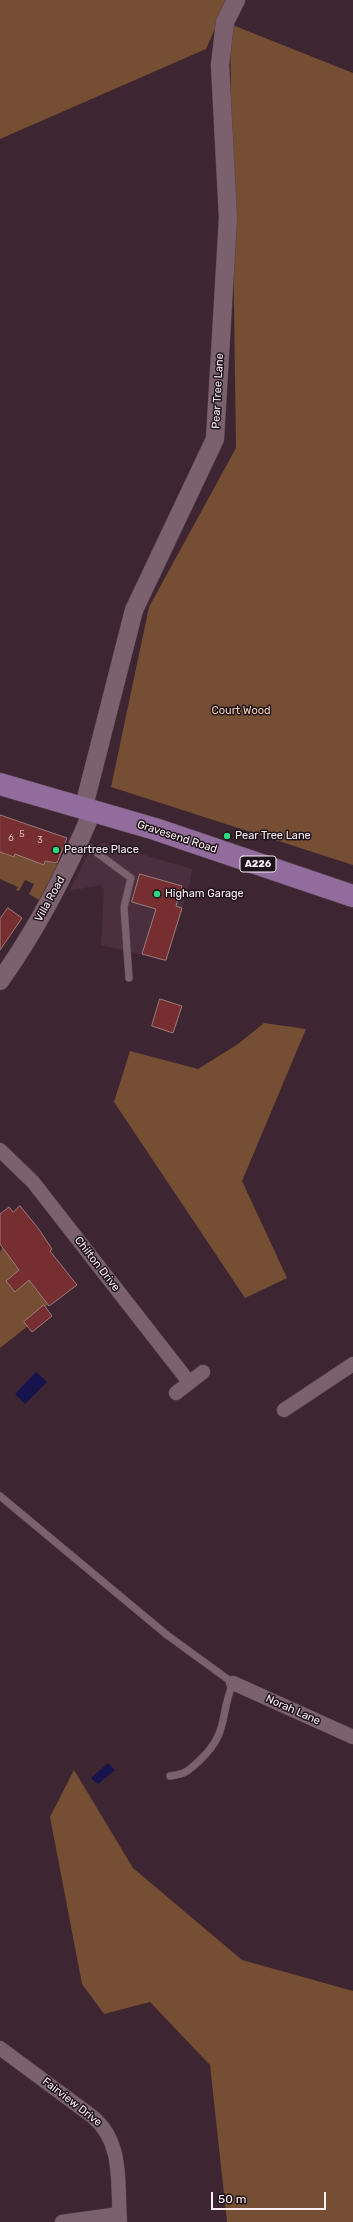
<!DOCTYPE html>
<html>
<head>
<meta charset="utf-8">
<style>
	body { margin:0 }
	#map { position:relative; width:353px; height:2222px; overflow:hidden; background:#3d2632; font-family:Rubik,sans-serif }
	canvas { display:block }
	.scale { position:absolute; left:211px; top:2192px; width:115px; height:18px; box-sizing:border-box; border:2px solid #fdeef5; border-top:0; padding-left:5px; font-size:12px; line-height:14px; white-space:nowrap; color:#fdeef5; -webkit-text-stroke:3px #1d1318; paint-order:stroke }
</style>
</head>
<body>
<div id="map">
<canvas width="353" height="2222"></canvas>
<div class="scale">50 m</div>
</div>
<script>
const ctx = document.querySelector('canvas').getContext('2d');
ctx.lineJoin = 'round';
function paint(path, color) {
  ctx.fillStyle = color;
  ctx.fill(path, 'evenodd');
}
function trace(path, color, width, dash) {
  ctx.strokeStyle = color;
  ctx.lineWidth = width;
  ctx.lineCap = dash ? 'butt' : 'round';
  ctx.setLineDash(dash || []);
  ctx.stroke(path);
}
function write(font, color, halo, rows, align = 'center') {
  ctx.font = font + ' Rubik,sans-serif';
  ctx.lineWidth = 3;
  ctx.setLineDash([]);
  ctx.textBaseline = 'middle';
  ctx.strokeStyle = halo;
  ctx.fillStyle = color;
  for (const [text, x, y, turn = 0] of rows) {
    ctx.save();
    ctx.translate(x, y);
    ctx.rotate((+turn || 0) * Math.PI / 180);
    ctx.textAlign = isNaN(turn) ? turn : align;
    if (halo) ctx.strokeText(text, 0, 0);
    ctx.fillText(text, 0, 0);
    ctx.restore();
  }
}
paint(new Path2D(`
	M104,843L192,869L190,882L166,960L101,945L104,889L100,885L69,891L92,847Z`), '#4b2f3e');
paint(new Path2D(`
	M0,0H228L206,49L0,139Z
	M230,24L353,73V865L111,787L149,607L236,448Z
	M0,841L4,854L14,857L20,842L44,865L45,861L58,864L39,900L29,894L34,884L25,880L19,891L16,890L18,887L0,879Z
	M264,1023L306,1029L242,1181L287,1278L245,1298L114,1102L130,1051L198,1069L238,1044Z
	M6,1242L27,1277L48,1305L45,1307L48,1310L0,1348V1252Z
	M74,1770L133,1868L242,1960L353,1991V2222H227L210,2065L150,2002L104,2014L82,1984L50,1817Z`), '#754e33');
paint(new Path2D(`
	M36,1372L47,1382L25,1404L15,1394Z
	M108,1763L115,1770L98,1784L91,1778Z`), '#17134d');
const building = new Path2D(`
	M0,815L67,838L57,863L45,861L44,865L15,854L14,857L0,852Z
	M140,874L182,886L176,906L182,908L166,960H164L142,954L156,909L132,902Z
	M8,908L22,918L0,950V919Z
	M160,999L182,1006L173,1033L152,1026Z
	M20,1206L38,1228L52,1249L50,1251L77,1285L49,1306L29,1280L15,1292L6,1281L19,1270L0,1244V1214L9,1207L13,1212Z
	M44,1305L52,1316L32,1332L24,1322Z`);
paint(building, '#762e31');
trace(building, '#9b7c7b', 1);
const service = new Path2D(`
	M79,844L89,847L131,878L124,907L129,978
	M0,1496L167,1635L233,1683C219,1716 230,1732 199,1761C188,1771 186,1774 170,1776`);
const minor = new Path2D(`
	M0,1150L33,1182L189,1382
	M176,1393L203,1372
	M284,1410L353,1364
	M233,1683L353,1737
	M0,2048L93,2117C124,2143 117,2185 120,2222
	M62,2222L119,2214`);
const tertiary = new Path2D(`
	M83,810L134,610L215,439L228,218L220,65L225,22L236,0
	M0,981C37,929 67,871 92,812`);
const primary = new Path2D(`
	M0,784L155,829L353,896`);
trace(service, '#57454f', 8);
trace(minor, '#57454f', 15);
trace(tertiary, '#57454f', 19);
trace(primary, '#57454f', 23);
trace(service, '#7b616e', 7);
trace(minor, '#7b616e', 14);
trace(tertiary, '#7b616e', 18);
trace(primary, '#936c9e', 22);
for (const [x, y, r, color] of [
	[227,836,4,"#2ed883"],
	[56,850,4,"#2ed883"],
	[157,894,4,"#2ed883"]
]) {
  const dot = new Path2D();
  dot.arc(x, y, r, 0, 2 * Math.PI);
  ctx.fillStyle = color;
  ctx.fill(dot);
  trace(dot, '#1d1318', 1.5);
}
write('9px', '#dbbec4', null, [
	["5",22,834],
	["6",11,838],
	["3",40,840]
]);
for (const [x, y, w] of [
	[258,864,36]
]) {
  const box = new Path2D();
  box.roundRect(x - w / 2, y - 8, w, 16, 3);
  ctx.fillStyle = '#1d1318';
  ctx.fill(box);
  trace(box, '#fdeef5', 1);
}
write('bold 10px', '#fdeef5', null, [
	["A226",258,864]
]);
write('11px', '#fdeef5', '#1d1318', [
	["Pear Tree Lane",218,391,-87],
	["Gravesend Road",177,837,18],
	["Villa Road",50,899,-61],
	["Chilton Drive",97,1264,52],
	["Norah Lane",293,1710,24],
	["Fairview Drive",72,2102,38]
]);
write('11px', '#f6d0b9', '#1d1318', [
	["Court Wood",241,711]
]);
write('11px', '#fdeef5', '#1d1318', [
	["Pear Tree Lane",235,836],
	["Peartree Place",64,850],
	["Higham Garage",165,894]
], 'left');
</script>
</body>
</html>
